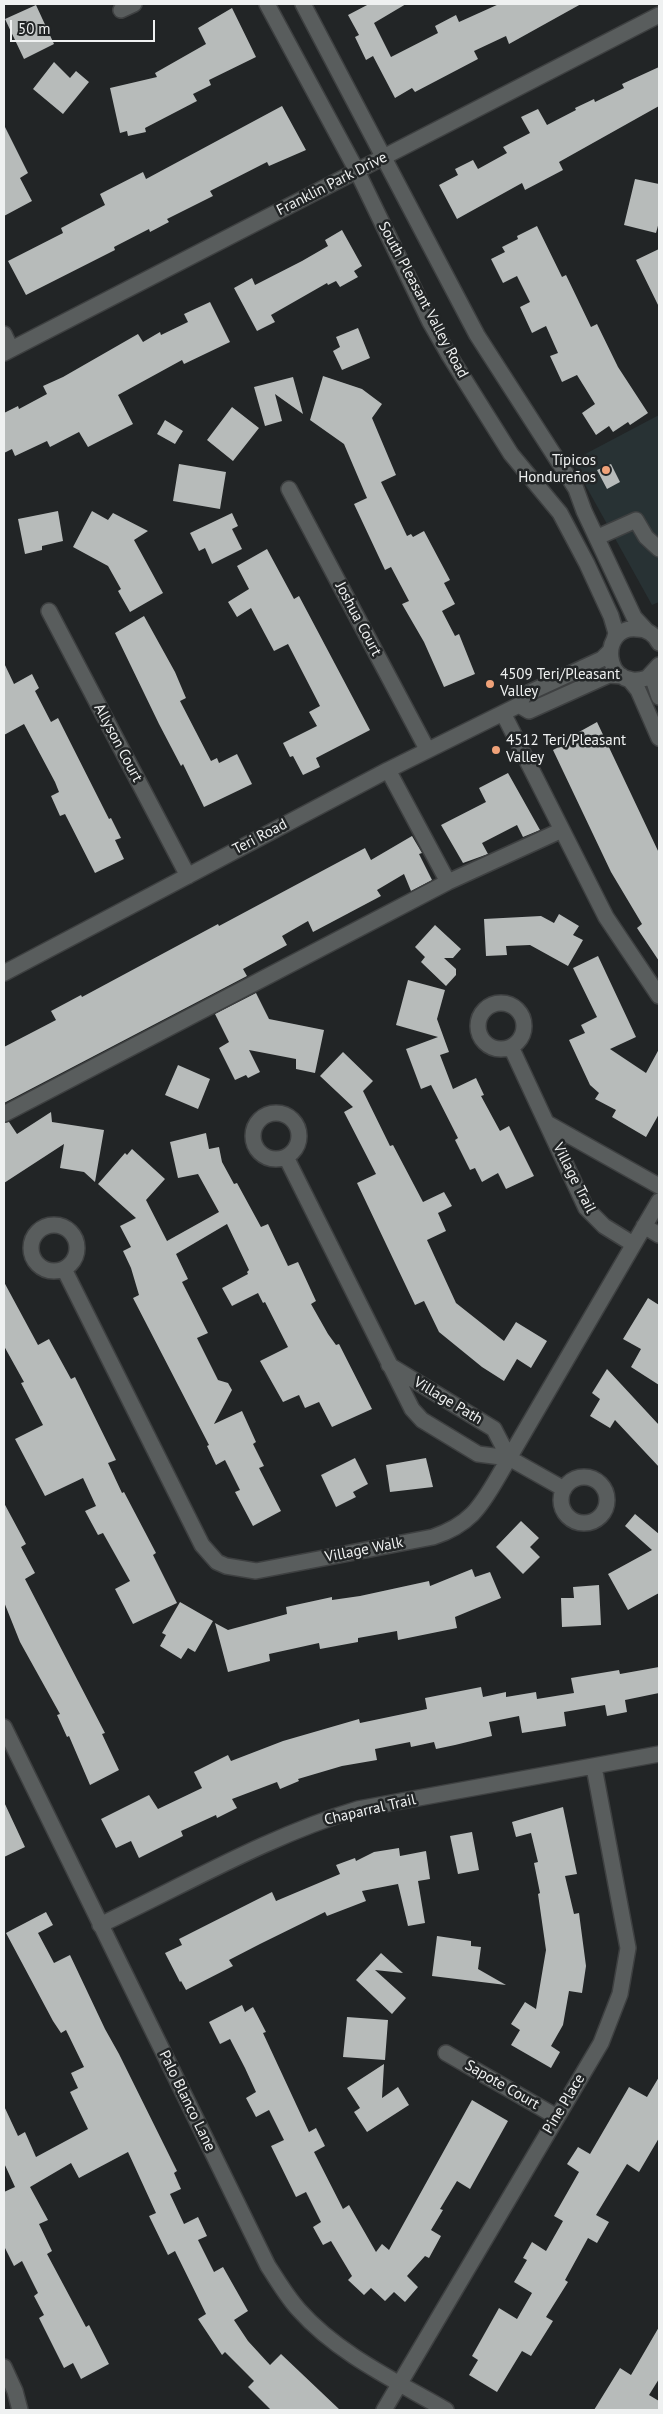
<!DOCTYPE html>
<html>
<head>
<meta charset="utf-8">
<style>
	body { margin:0 }
	#map { position:relative; width:663px; height:2414px; overflow:hidden; background:#222526; font-family:"PT Sans",sans-serif }
	canvas { display:block }
	.frame { position:absolute; inset:0; border:5px solid #eff1f1; pointer-events:none }
	.scale { position:absolute; left:10px; top:20px; width:145px; height:22px; box-sizing:border-box; border:2px solid #eff1f1; border-top:0; padding-left:6px; font-size:15px; line-height:18px; white-space:nowrap; color:#eff1f1; -webkit-text-stroke:4px #222526; paint-order:stroke }
</style>
</head>
<body>
<div id="map">
<canvas width="663" height="2414"></canvas>
<div class="frame"></div>
<div class="scale">50 m</div>
</div>
<script>
const ctx = document.querySelector('canvas').getContext('2d');
ctx.lineJoin = 'round';
function paint(path, color) {
  ctx.fillStyle = color;
  ctx.fill(path, 'evenodd');
}
function trace(path, color, width, dash) {
  ctx.strokeStyle = color;
  ctx.lineWidth = width;
  ctx.lineCap = dash ? 'butt' : 'round';
  ctx.setLineDash(dash || []);
  ctx.stroke(path);
}
function write(font, color, halo, rows, align = 'center') {
  ctx.font = font + ' "PT Sans",sans-serif';
  ctx.lineWidth = 5;
  ctx.setLineDash([]);
  ctx.textBaseline = 'middle';
  ctx.strokeStyle = halo;
  ctx.fillStyle = color;
  for (const [text, x, y, turn = 0] of rows) {
    ctx.save();
    ctx.translate(x, y);
    ctx.rotate((+turn || 0) * Math.PI / 180);
    ctx.textAlign = isNaN(turn) ? turn : align;
    if (halo) ctx.strokeText(text, 0, 0);
    ctx.fillText(text, 0, 0);
    ctx.restore();
  }
}
paint(new Path2D(`
	M659,415V602L652,605L572,461Z`), '#283234');
paint(new Path2D(`
	M369,4H406L374,23L391,57L438,33L435,26L456,15L459,22L499,4H581L509,44L506,36L474,51L478,59L415,92L412,88L395,98L373,56L366,60L355,37L359,35L348,15Z
	M36,5L54,44L24,59L5,19Z
	M232,8L256,57L209,80L211,85L193,94L197,101L145,128L146,132L128,136L127,131L120,133L110,88L157,77L155,73L206,44L198,28Z
	M54,62L70,78L76,71L89,82L63,114L33,89Z
	M659,67V106L559,162L563,170L525,190L522,183L457,219L439,185L458,175L455,169L473,160L478,169L507,153L503,147L530,133L521,117L538,109L547,125L576,110L575,108L594,99L595,102L624,88L622,84Z
	M282,106L306,150L269,166L267,162L210,191L213,196L167,219L169,222L150,232L149,229L114,247L115,250L26,295L8,261L63,233L61,228L105,205L100,194L143,172L146,179Z
	M4,125L28,173L20,178L32,201L4,216Z
	M635,179L659,184V222L656,233L624,225Z
	M537,226L562,277L566,275L591,327L597,324L618,367L648,413L630,425L628,422L613,432L609,426L596,435L582,413L595,404L577,375L562,382L550,356L558,353L546,326L532,333L520,307L530,302L517,276L503,283L491,259L505,252L502,247L518,239L517,236Z
	M342,230L362,266L354,271L358,277L340,287L336,281L328,285L327,283L271,315L275,322L257,331L234,288L252,278L255,285L302,261L328,246L325,240Z
	M659,249V307L636,260Z
	M210,302L230,342L184,364L182,360L118,395L133,424L88,447L79,432L50,447L47,441L15,456L12,449L4,453V413L18,406L19,409L47,394L43,386L63,377L138,334L143,342L160,332L161,335L188,322L184,314Z
	M358,328L370,358L342,370L333,351L340,347L336,337Z
	M323,376L362,389L382,404L372,418L396,475L381,482L407,536L411,534L413,537L424,531L450,580L444,583L455,604L442,611L455,636L459,634L475,674L444,687L424,642L402,604L409,601L391,567L385,570L354,504L367,498L344,444L310,420Z
	M293,377L303,414L275,394L282,421L265,426L254,387Z
	M232,407L259,428L233,461L207,440Z
	M165,420L183,431L175,444L157,434Z
	M179,464L226,472L220,509L173,501Z
	M611,464L620,482L607,489L597,470Z
	M58,511L63,541L42,546V550L25,554L18,519Z
	M92,511L108,520L113,513L148,531L134,540L163,593L130,612L118,591L121,589L108,566L73,547Z
	M232,513L238,526L232,529L242,549L212,564L205,548L199,551L190,533Z
	M267,549L294,599L299,596L370,730L316,758L320,767L303,775L293,756L290,757L283,743L317,726L309,712L320,706L288,644L274,651L251,608L237,617L228,602L249,589L237,566Z
	M144,616L175,672L186,698L180,701L211,761L217,758L219,763L237,754L252,784L204,807L183,764L181,766L159,724L115,633Z
	M4,663L14,684L32,674L39,688L35,691L51,722L58,718L109,819L111,818L121,838L115,840L124,859L95,873L65,814L60,816L51,796L59,792L55,782L24,724L4,735Z
	M597,722L659,853V961L637,928L642,924L611,872L553,750L572,740L570,737Z
	M508,773L540,830L523,837L517,825L482,843L488,854L463,863L441,825L486,802L479,788Z
	M412,836L422,853L419,854L432,880L411,891L404,874L377,890L381,896L313,932L308,921L282,936L287,945L243,969L247,976L4,1103V1047L56,1020L51,1011L81,995L82,997L218,924L219,926L365,848L371,860Z
	M559,914L579,926L573,935L583,940L568,966L530,945L506,946L507,955L486,956L484,919L541,916L554,923Z
	M435,925L461,949L453,958H444L456,969V975L446,986L421,962L425,957L415,947Z
	M598,956L636,1037L610,1049L646,1073L659,1049V1114L646,1137L612,1117L616,1110L595,1099L599,1093L590,1085L569,1040L585,1033L581,1025L597,1017L573,968Z
	M408,980L445,990L437,1019L449,1052L440,1055L453,1089L476,1078L484,1095L481,1096L500,1131L509,1126L534,1176L506,1189L498,1173L482,1182L475,1168L470,1170L455,1140L458,1138L431,1085L421,1089L406,1049L438,1037L396,1025Z
	M256,993L269,1019L324,1030L315,1073L296,1069V1059L249,1050L260,1072L248,1078L246,1075L235,1080L219,1048L229,1042L215,1014Z
	M343,1052L373,1081L363,1091L390,1146L393,1145L423,1202L444,1192L452,1206L438,1213L446,1231L427,1240L456,1303L504,1341L516,1322L547,1341L531,1368L517,1359L504,1381L482,1367L439,1332L424,1301L415,1305L357,1183L376,1174L344,1112L353,1107L320,1076Z
	M178,1065L210,1079L198,1109L165,1095Z
	M51,1112L52,1122L104,1130L95,1182L84,1172L60,1168L64,1144L4,1183V1123L9,1122L17,1134Z
	M206,1133L209,1149L219,1147L222,1162L234,1184L237,1183L261,1227L268,1224L288,1266L298,1262L316,1301L311,1304L328,1334L336,1345L339,1344L372,1409L332,1427L319,1402L305,1408L299,1395L283,1402L260,1361L288,1347L265,1302L263,1303L258,1293L232,1306L222,1288L248,1274L247,1272L249,1270L227,1224L176,1254L188,1279L182,1282L208,1333L197,1338L218,1380L228,1383L232,1390L214,1424L242,1411L256,1442L253,1444L264,1466L259,1468L281,1511L253,1526L235,1492L240,1490L225,1460L216,1465L207,1446L209,1445L133,1298L139,1295L131,1268L123,1251L131,1247L120,1226L136,1218L98,1184L125,1153L127,1155L132,1149L165,1179L146,1200L167,1241L219,1212L198,1174L178,1178L170,1142Z
	M4,1282L38,1345L49,1339L71,1379L75,1377L116,1460L108,1463L122,1493L124,1492L156,1553L153,1555L177,1603L133,1624L115,1589L130,1581L103,1533L98,1535L85,1511L96,1506L83,1478L45,1496L15,1439L43,1425L21,1383L24,1382L4,1346Z
	M648,1298L659,1305V1385L631,1367L641,1349L623,1339Z
	M607,1369L659,1425V1467L615,1420L610,1428L590,1416L600,1399L592,1393Z
	M355,1458L368,1484L353,1492L356,1497L336,1507L321,1475Z
	M426,1458L433,1487L390,1492L386,1465Z
	M4,1503L26,1544L21,1547L35,1573L25,1579L105,1733L102,1734L119,1770L90,1785L69,1736L67,1737L57,1715L60,1714L20,1642L4,1602Z
	M635,1514L659,1534V1593L628,1610L608,1574L652,1550L625,1526Z
	M521,1521L539,1538L530,1547L540,1557L523,1574L496,1547Z
	M472,1569L475,1577L490,1572L501,1598L455,1617L457,1628L398,1640L397,1631L358,1638V1642L320,1649L319,1643L269,1654L270,1661L228,1672L215,1623L228,1630L287,1614L286,1607L332,1597V1600L360,1596L429,1581L430,1586Z
	M599,1585L601,1625L562,1627L561,1598H574L573,1587Z
	M180,1602L213,1621L195,1652L188,1648L181,1659L160,1646L166,1635L162,1633Z
	M659,1667V1693L625,1700L627,1712L607,1716L605,1705L564,1712L566,1726L522,1733L519,1716L489,1722L492,1736L455,1745L436,1749L434,1742L411,1747L410,1742L375,1749L377,1760L342,1766L298,1779L299,1781L280,1789L277,1782L232,1799L237,1808L217,1818L216,1815L181,1831L183,1836L139,1858L131,1841L116,1848L101,1819L149,1795L158,1809L202,1788L194,1772L228,1755L231,1761L283,1741L359,1719L360,1723L427,1709L425,1698L481,1687L483,1697L506,1692V1697L536,1692L537,1699L574,1693L571,1678L619,1670L620,1674Z
	M4,1802L25,1847L4,1857Z
	M563,1807L577,1874L565,1876L574,1914L579,1913L586,1966L582,1993L569,1991L563,2025L551,2046L560,2052L551,2068L511,2045L520,2030L511,2024L525,2002L536,2009L546,1950L538,1894L540,1893L534,1863L538,1862L531,1833L516,1837L512,1822Z
	M472,1832L479,1870L458,1874L450,1836Z
	M399,1848L400,1856L426,1851L430,1879L418,1881L425,1923L408,1926L398,1884L362,1891L366,1901L327,1916L325,1912L260,1944L229,1960L233,1966L186,1990L181,1981L180,1982L165,1953L182,1945L179,1939L272,1892L276,1901L340,1874L336,1865L355,1858L356,1861L374,1852Z
	M46,1912L53,1925L38,1933L54,1963L70,1955L105,2029L119,2054L177,2171L174,2173L181,2189L170,2194L184,2224L198,2217L207,2236L198,2240L214,2272L223,2267L248,2311L234,2320L248,2341L270,2365L281,2354L340,2410H271L248,2387L254,2381L225,2352L222,2355L198,2319L206,2314L175,2251L168,2255L149,2216L156,2213L128,2152L79,2178L71,2163L30,2187L48,2220L39,2224L52,2251L47,2254L86,2327L89,2325L109,2364L81,2379L73,2363L64,2368L39,2318L44,2315L34,2296L38,2293L22,2261L14,2266L4,2246V2192L15,2187L4,2163V2106L18,2136L25,2132L36,2157L88,2129L70,2092L78,2088L71,2073L84,2067L66,2030L61,2033L53,2021L6,1933Z
	M437,1936L471,1941V1946L481,1947L478,1969L506,1985L432,1976Z
	M381,1953L403,1973L375,1970L406,1998L392,2014L356,1980Z
	M242,2005L245,2012L253,2007L266,2032L263,2033L309,2132L316,2128L325,2146L314,2152L343,2209L349,2205L376,2252L382,2244L389,2250L472,2100L508,2121L470,2189L457,2181L440,2209L443,2210L431,2230L441,2236L429,2258L425,2256L407,2276L418,2287L405,2302L394,2292L385,2301L371,2288L364,2295L348,2280L352,2276L331,2241L323,2245L313,2227L321,2222L306,2192L296,2197L271,2146L284,2140L269,2110L256,2117L246,2098L256,2092L245,2068L230,2039L220,2044L209,2022Z
	M347,2017L388,2020L385,2060L343,2057Z
	M384,2064L382,2098L398,2087L409,2105L367,2132L354,2112L360,2108L347,2088Z
	M659,2077V2138L639,2172L627,2164L596,2215L609,2222L597,2243L588,2238L565,2280L568,2282L546,2317L553,2321L531,2356L522,2351L497,2392L469,2375L478,2360L472,2356L499,2308L517,2319L532,2293L514,2282L527,2260L523,2258L532,2242L546,2251L563,2221L554,2216L579,2172L567,2164L578,2147L590,2154L629,2087L647,2097Z
	M659,2327V2379L649,2395L659,2401V2410H594L620,2368L631,2375Z`), '#b7bbba');
const minor = new Path2D(`
	M267,4L357,171L430,322L449,355L511,454L560,513L587,564L611,616L616,633L614,640
	M303,4L477,335L576,489L584,511L634,617L647,631
	M121,10L134,4
	M4,334L11,349
	M4,353L659,15
	M289,489L427,749
	M598,537L636,520L646,537L659,549
	M49,611L188,876
	M659,643C655,635 647,629 637,629C598,625 603,693 647,678L659,665
	M657,669L654,682L659,697
	M629,679L638,690L659,738
	M519,705L529,711L609,675L622,676
	M503,713L606,917L659,996
	M388,770L448,882
	M4,973L388,770L519,705L524,695L602,659L610,651
	M478 1026a23 23 0 1 1 46 0a23 23 0 1 1-46 0Z
	M511,1047L586,1208L604,1226L633,1244
	M253 1136a23 23 0 1 1 46 0a23 23 0 1 1-46 0Z
	M4,1114L448,882L562,830
	M547,1123L659,1186
	M286,1157L412,1409L422,1420L478,1454L509,1458L564,1489
	M31 1248a23 23 0 1 1 46 0a23 23 0 1 1-46 0Z
	M644,1226L659,1235
	M64,1269L202,1545L217,1562L226,1566L256,1571L433,1537C469,1525 480,1508 498,1477L659,1201
	M389,1365L494,1429L509,1458
	M561 1500a23 23 0 1 1 46 0a23 23 0 1 1-46 0Z
	M4,1727L268,2266C278,2281 287,2297 299,2310C338,2354 396,2381 446,2410
	M100,1925C185,1885 268,1836 358,1809L659,1754
	M446,2053L557,2117
	M4,2367L15,2391L20,2410
	M384,2410L601,2043L620,1994L628,1948L594,1767`);
trace(minor, '#3e4041', 18);
trace(minor, '#595d5d', 15);
for (const [x, y, r, color] of [
	[606,470,5,"#f0a279"],
	[490,684,5,"#f0a279"],
	[496,750,5,"#f0a279"]
]) {
  const dot = new Path2D();
  dot.arc(x, y, r, 0, 2 * Math.PI);
  ctx.fillStyle = color;
  ctx.fill(dot);
  trace(dot, '#222526', 2);
}
write('15px', '#eff1f1', '#222526', [
	["Franklin Park Drive",332,184,-27],
	["South Pleasant Valley Road",423,300,62],
	["Joshua Court",358,619,62],
	["Allyson Court",118,743,62],
	["Teri Road",260,837,-28],
	["Village Trail",574,1178,63],
	["Village Path",448,1401,31],
	["Village Walk",364,1550,-11],
	["Chaparral Trail",370,1810,-13],
	["Sapote Court",502,2085,30],
	["Palo Blanco Lane",187,2101,64],
	["Pine Place",564,2104,-59]
]);
write('15px', '#eff1f1', '#222526', [
	["Típicos",596,461,"right"],
	["Hondureños",596,478,"right"],
	["4509 Teri/Pleasant",500,675],
	["Valley",500,692],
	["4512 Teri/Pleasant",506,741],
	["Valley",506,758]
], 'left');
</script>
</body>
</html>
